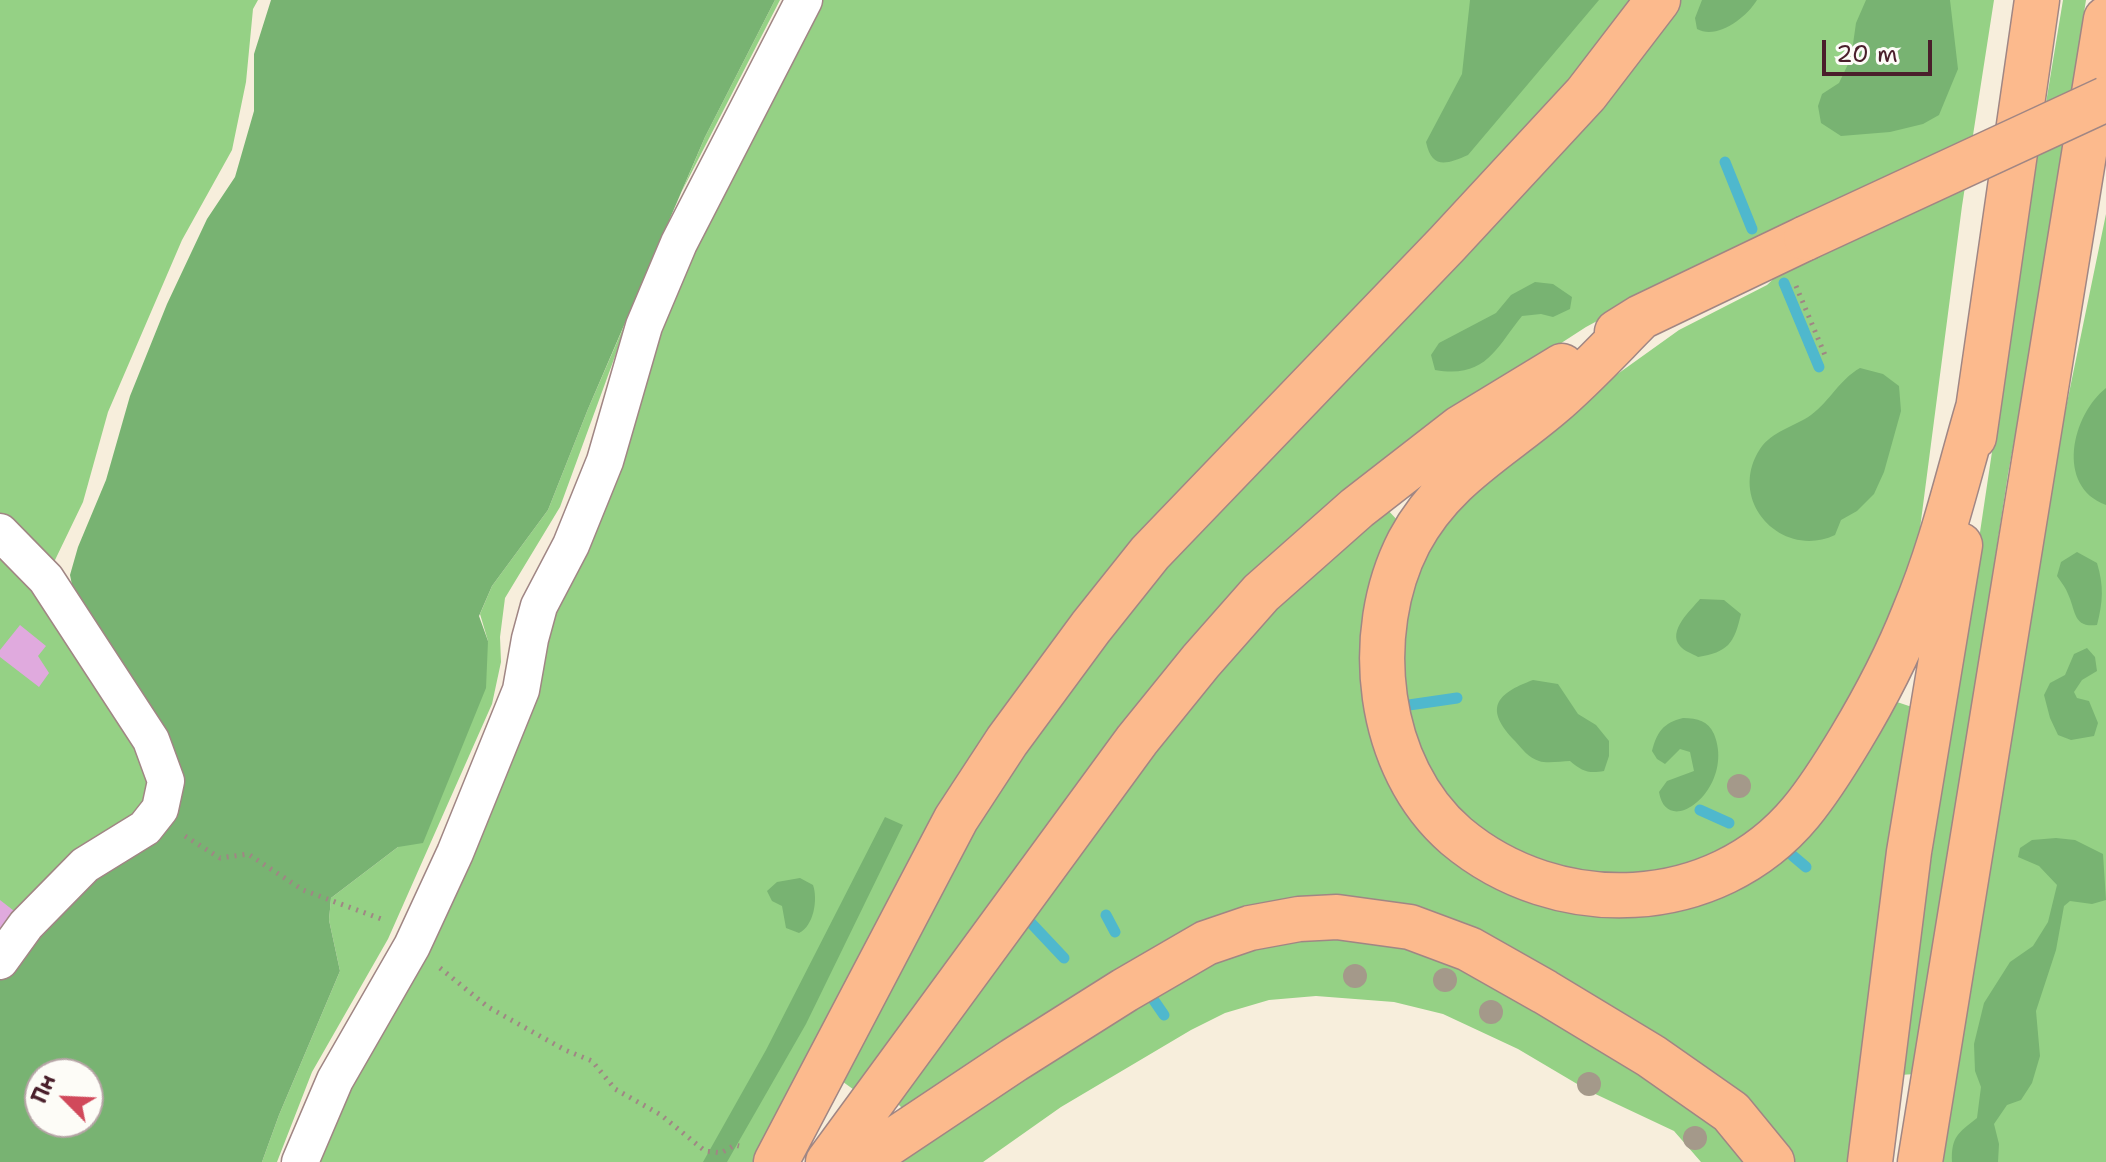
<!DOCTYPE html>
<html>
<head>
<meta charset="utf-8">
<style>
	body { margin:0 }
	#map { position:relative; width:2106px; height:1162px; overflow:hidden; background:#f7eedc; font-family:"Shantell Sans",sans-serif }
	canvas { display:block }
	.north { position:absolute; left:24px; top:1058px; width:80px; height:80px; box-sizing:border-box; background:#fdfcf7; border:2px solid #b5a4a5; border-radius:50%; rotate:294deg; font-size:22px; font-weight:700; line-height:32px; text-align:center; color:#4a1f2b }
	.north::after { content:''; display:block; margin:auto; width:28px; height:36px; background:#d1495b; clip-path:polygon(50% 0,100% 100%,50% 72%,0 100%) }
	.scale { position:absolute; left:1822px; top:40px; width:110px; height:36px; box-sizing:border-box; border:4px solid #4a1f2b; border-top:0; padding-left:10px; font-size:24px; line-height:28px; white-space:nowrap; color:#4a1f2b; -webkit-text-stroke:6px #fdfcf7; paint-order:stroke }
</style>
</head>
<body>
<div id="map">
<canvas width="2106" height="1162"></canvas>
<div class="north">Пн</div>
<div class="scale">20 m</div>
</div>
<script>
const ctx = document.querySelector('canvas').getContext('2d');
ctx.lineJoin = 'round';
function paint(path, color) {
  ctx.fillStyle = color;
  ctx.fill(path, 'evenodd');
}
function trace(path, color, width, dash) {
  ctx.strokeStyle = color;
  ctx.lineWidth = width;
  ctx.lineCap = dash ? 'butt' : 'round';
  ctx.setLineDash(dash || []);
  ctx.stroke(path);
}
paint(new Path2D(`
	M0,0H258L253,9L246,82L232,150L182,240L108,412L83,502L42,587L153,762L150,806L0,948Z
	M775,0H780L682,191L705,137Z
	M812,0H1641L1576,83L1207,473L758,1162H308L343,1083L652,330Z
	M1676,0H1994L1962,206L1919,536L1897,609L1821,762L1721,860L1602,883L1484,841L1423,772L1395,655L1420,553L1503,456L1679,330L1767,285L1783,270L1660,287L1586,327L1450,415L1347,495L857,1092L839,1079L973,822L1102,636Z
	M2063,0H2086L2033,340L2008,474L1916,1074L1899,1075L2026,224Z
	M2106,214V1162H1939L2043,519Z
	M637,296L560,507L505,598L500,637L501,662L492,704L388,939L312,1072L277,1162H262L279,1115L340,971L329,920L331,898L398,847L488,641L480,614L492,586L548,510L588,409Z
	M1385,507L1400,523L1371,614L1445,843L1708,896L1888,699L1912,707L1852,1162H1787L1740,1102L1336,903L904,1110L893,1099L1182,710L1274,610Z
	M1337,931L1463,963L1721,1123L1754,1162H1701L1674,1131L1589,1091L1518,1049L1443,1014L1394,1002L1316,996L1269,1000L1225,1013L1191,1030L1061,1107L983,1162H886L1212,955Z`), '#95d185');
paint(new Path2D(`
	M271,0H775L705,137L588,409L548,510L492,586L479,616L488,641L486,688L423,843L398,847L331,898L329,920L340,971L279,1115L262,1162H0V975L169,805L78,615L70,575L78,547L106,480L130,396L167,304L207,219L235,177L254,111V54ZM40,1074H88V1122H40Z
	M1470,0H1599L1468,155C1447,164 1432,170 1426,142L1462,74Z
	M1702,0H1757C1746,18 1717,40 1697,29L1695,18Z
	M1866,0H1950L1958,69L1939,115L1923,124L1890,132L1841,136L1821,123L1818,106L1822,94L1839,83L1851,58L1856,23Z
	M1535,282L1553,284L1572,297L1570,309L1553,317L1541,314L1522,316C1496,348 1486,379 1435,370L1431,355L1439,343L1496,313L1511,295Z
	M1860,368L1883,374L1899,386L1901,411L1884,472L1874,494L1857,511L1841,520L1835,535C1782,560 1726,501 1760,449C1772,431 1794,427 1811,415C1830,401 1839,380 1860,368Z
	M2106,388V505C2055,486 2072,415 2106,388Z
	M2077,552L2097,563C2104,586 2103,602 2097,625C2073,628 2076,611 2068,594C2066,588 2061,582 2057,576L2061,562Z
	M1700,599L1724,600L1741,614C1734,644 1728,652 1698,657C1693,654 1684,651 1680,646C1667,631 1691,610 1700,599Z
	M2087,648L2095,657L2097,671L2082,680L2074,692L2077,698L2089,701L2098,723L2094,736L2071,740L2058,735L2050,718L2044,695L2050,683L2065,675L2074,654Z
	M1533,680L1558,684L1578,714L1596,725L1609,741V756L1604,771C1588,774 1582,771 1570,761C1561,761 1548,764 1539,761C1529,758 1522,749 1515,741C1484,709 1495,694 1533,680Z
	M1683,718C1698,718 1708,721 1714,734C1736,788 1667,841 1659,792L1667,781L1694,771L1690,752L1680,749L1665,764L1657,759L1652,751C1657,732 1663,723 1683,718Z
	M885,817L903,825L806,1024L727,1162H703L766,1050Z
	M2056,838L2075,840L2103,854L2106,900L2092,904L2070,901L2064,906L2056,950L2036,1011L2040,1056L2032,1083L2021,1100L2007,1105L1994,1124L1999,1144L1998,1162H1952C1951,1137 1958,1133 1977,1118L1981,1087L1975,1071L1974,1044L1984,1003L2010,962L2033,946L2048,922L2057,885L2039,866L2018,857L2020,848L2032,840Z
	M800,878L813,885C818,899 814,926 799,933L786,928L782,906L772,901L767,891L777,882Z`), '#78b372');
trace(new Path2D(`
	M1725,162L1752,229
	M1784,283L1819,367
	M1402,706L1457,698
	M1700,810L1729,823
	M1793,856L1806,867
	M1106,915L1115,932
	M1031,923L1064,958
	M1153,999L1164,1015`), '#4fb8cd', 11);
paint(new Path2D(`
	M20,625L46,646L38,656L49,673L39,687L0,657V650Z
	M0,900L18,914L0,937Z`), '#e0aade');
const minor = new Path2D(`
	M0,532L46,579L151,740L166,781L160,809L145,828L85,865L26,925L0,961
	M300,1162L335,1080L412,946L455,853L521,690L530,639L539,606L571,545L605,461L644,326L679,243L804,0`);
const highway = new Path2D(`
	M1641,317C1612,346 1583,378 1551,405C1498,450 1443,478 1409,542C1362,633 1376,767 1456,836C1557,921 1715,916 1801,812C1820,789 1836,763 1851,738C1875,698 1897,656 1914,613C1942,547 1958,476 1978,408
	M1617,332L1641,317L1806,238
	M1974,437L2037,0
	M776,1162L956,819L1007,741L1091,627L1150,553L1447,244L1586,94L1658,0
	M828,1162L1137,740L1201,661L1261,593L1357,508L1460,428L1562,366
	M861,1162L1014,1060L1125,990L1206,943L1250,928L1299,919L1337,917L1410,927L1469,949L1545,992L1651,1056L1731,1112L1772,1162
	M1870,1162L1909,852L1960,545
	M1920,1162L2106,19`);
trace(minor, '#a08684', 39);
trace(highway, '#a08684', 47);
trace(new Path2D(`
	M1796,286L1825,355
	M185,836L220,858L248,854L303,890L384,920
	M440,968L488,1007L565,1050L592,1061L615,1089L661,1115L705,1151L721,1153L735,1145L739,1146`), '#a08684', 5, [2, 6]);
trace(minor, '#fff', 36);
trace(highway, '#fcba8d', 44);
const highwayBridge = new Path2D(`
	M1806,238L2106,99`);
trace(highwayBridge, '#a08684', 47, []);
trace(highwayBridge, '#fcba8d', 44);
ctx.fillStyle = '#a4998a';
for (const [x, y] of [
	[1739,786],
	[1355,976],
	[1445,980],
	[1491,1012],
	[1589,1084],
	[1695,1138]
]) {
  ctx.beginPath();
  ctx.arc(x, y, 12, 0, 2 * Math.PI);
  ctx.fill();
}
</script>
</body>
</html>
